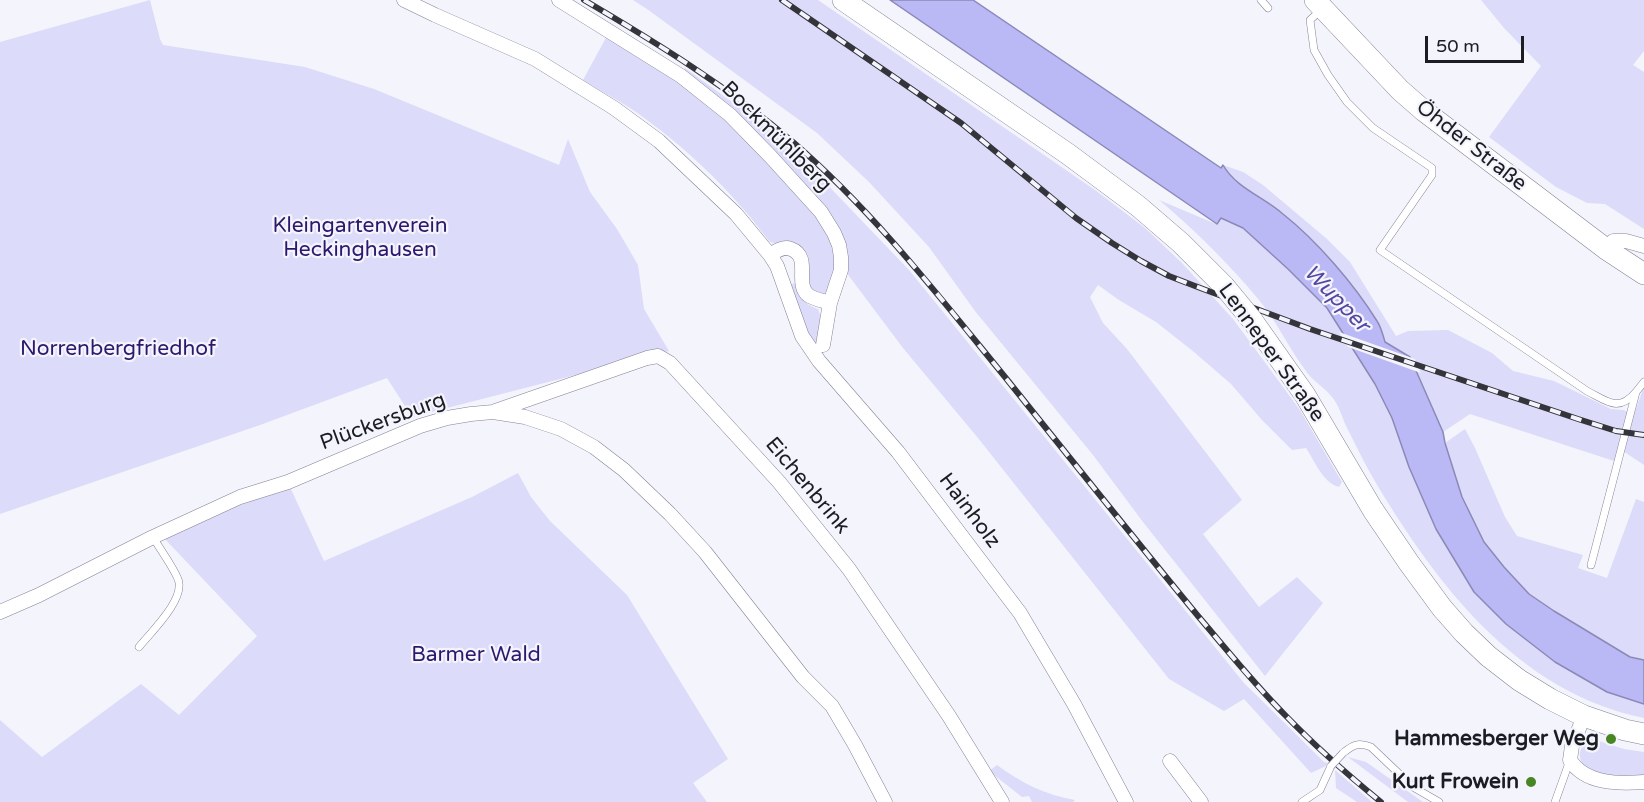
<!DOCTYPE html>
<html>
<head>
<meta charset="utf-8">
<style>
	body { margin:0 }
	#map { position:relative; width:1644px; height:802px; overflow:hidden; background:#f4f4fd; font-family:"Varela Round",sans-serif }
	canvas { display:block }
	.scale { position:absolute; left:1425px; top:36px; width:99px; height:27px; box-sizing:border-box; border:3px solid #1c1c23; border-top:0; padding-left:8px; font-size:18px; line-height:21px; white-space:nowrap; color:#1c1c23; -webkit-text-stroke:4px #f4f4fd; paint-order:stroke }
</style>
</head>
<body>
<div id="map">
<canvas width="1644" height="802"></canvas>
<div class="scale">50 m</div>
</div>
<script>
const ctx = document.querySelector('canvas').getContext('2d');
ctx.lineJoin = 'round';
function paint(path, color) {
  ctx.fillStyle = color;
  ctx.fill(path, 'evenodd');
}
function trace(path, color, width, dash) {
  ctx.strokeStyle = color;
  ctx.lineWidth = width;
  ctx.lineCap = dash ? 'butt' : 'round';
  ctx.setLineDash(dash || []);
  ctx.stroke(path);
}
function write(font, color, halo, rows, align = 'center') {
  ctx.font = font + ' "Varela Round",sans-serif';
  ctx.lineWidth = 4.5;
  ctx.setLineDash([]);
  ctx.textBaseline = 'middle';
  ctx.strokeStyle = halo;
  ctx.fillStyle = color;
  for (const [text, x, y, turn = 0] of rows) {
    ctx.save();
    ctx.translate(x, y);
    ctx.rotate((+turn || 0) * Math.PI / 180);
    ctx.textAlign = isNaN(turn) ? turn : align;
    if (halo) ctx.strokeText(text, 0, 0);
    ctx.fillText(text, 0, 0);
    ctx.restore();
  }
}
paint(new Path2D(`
	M150,0L160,39L163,45L305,67L374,89L559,165L568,139L590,192L617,229L638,265L644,309L669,351L412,417L387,378L260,425L0,514V42Z
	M633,0H818L1095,190L1145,228L1182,263L1233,319L1300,410L1342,482L1339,487C1322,482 1315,461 1306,448L1292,450L1262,420L1231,384L1194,352L1156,322L1119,300L1098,285L1090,297L1103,323L1127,349L1242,500L1203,534L1259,607L1297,577L1323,603L1265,676L1143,522L1093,455L975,311L929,247L869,182L817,133L647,9Z
	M1481,0H1644V51L1633,65L1644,72V229L1605,204L1587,203L1556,187L1489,137L1541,66L1504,28Z
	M608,34L687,88L724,119L760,152L817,215L831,238L837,265L828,291L821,295L815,294C814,293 810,287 810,286C806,272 816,253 798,245C788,241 779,247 769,241C731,190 683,144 630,108C614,98 598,89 583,80Z
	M685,68L750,115L782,141L820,177L909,270L1244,683L1324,762L1328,763L1326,766L1311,773L1244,699L1224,711L1169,679L978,438L903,348L846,272L844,244L683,71Z
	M1223,165L1243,172L1263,185L1327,239L1350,262L1396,336L1408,331L1448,330L1492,353L1513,371L1554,381L1611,409L1623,410L1634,414L1642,392L1644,389V465L1620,449L1614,461L1470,414L1443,432L1410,357L1385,342L1378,323L1282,212L1235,181Z
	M1159,200L1216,224L1221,218L1243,227L1288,269L1327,308L1375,384L1392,418L1409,467L1506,624L1555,662L1607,692L1644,704V718C1517,692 1436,584 1373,478C1363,461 1355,443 1346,426C1342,417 1339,405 1332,397C1326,389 1316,383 1309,375C1290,351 1278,323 1259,300C1230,265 1194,229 1159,200Z
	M798,283C800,299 803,303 818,309C824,324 821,337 818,352L809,338L790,284Z
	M1465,429L1475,448L1505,517L1517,536L1583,555L1578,568L1607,578L1636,499L1644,502V660L1631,657L1554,611L1529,594L1504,567L1484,542L1462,497L1445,443Z
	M518,473L531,497L550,521L627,595L728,759L693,783L707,802H0V720L42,757L141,684L179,715L257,636L163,537L226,510L290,487L324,561L472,497Z
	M1592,739L1624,749L1644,752V778C1634,779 1600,777 1591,772C1584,769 1579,760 1580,753C1581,746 1586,742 1592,739Z
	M1348,757L1366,762L1423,802H1408Z
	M997,765C1021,783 1046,795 1075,800L1073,802H1032L1029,796L1022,797L989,771Z
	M1335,770L1372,802H1357L1336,788Z`), '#dcdbf9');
const water = new Path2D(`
	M890,0H973L1221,168L1223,165C1236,188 1264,197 1283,214C1317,241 1354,284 1377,321C1381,327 1383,335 1385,342L1410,357L1443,432L1445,443L1462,497L1484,542L1504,567L1529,594L1554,611L1630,657L1644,660V704L1607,692L1555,662L1506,624L1474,592L1436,529L1409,467L1392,418L1375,384L1327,308L1288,269L1243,228L1221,218L1217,224Z`);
paint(water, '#bbb8f6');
trace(water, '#8b89b7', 1.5);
paint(new Path2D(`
	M1339,332L1415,359L1421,373L1348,347Z`), '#f4f4fd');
const service = new Path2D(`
	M1261,0L1268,8
	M1321,10L1310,20L1314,50L1328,75L1347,102L1373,128L1432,168V175L1380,250L1587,391C1607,401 1618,413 1636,392
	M1591,565L1636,392L1644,382
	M139,647C151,632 186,599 178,579C172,565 161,551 153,537
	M1343,753C1353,745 1358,742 1371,747L1413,787L1439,802
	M1302,802L1320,790L1331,766
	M1555,802L1570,760`);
const minor = new Path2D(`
	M404,0L435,15L535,59L614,108L659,141L736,214L770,255L777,266L802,336L819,361L898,452L1020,613L1074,704L1126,802
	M559,0L681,76L730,115L771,157L821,212L834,233L839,245L841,257V270L830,303L823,345
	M1606,249L1613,241H1626L1644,246
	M770,255C776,251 783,246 791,249C812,257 794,283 808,295C813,299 824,301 830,303
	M495,411L647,358L658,356L670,363L779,482L849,569L949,716L1002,802
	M0,612L39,595L153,537L240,497L288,482L420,426L447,418L471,414L493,412L525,417L561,429L594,447L624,470L670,514L705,552L803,677L832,706L855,745L885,802
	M1584,716L1572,746L1570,760C1585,784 1618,784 1644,782
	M1170,761L1201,802`);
const primary = new Path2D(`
	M843,0L1068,154L1138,206L1181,243L1224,286
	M1315,0L1400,90L1424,111L1606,249L1644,274
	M1252,320L1305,395L1373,510L1409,563L1442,608L1464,633L1488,656L1519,680L1550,699L1584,716L1625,730L1644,734`);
trace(service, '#828296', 8);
trace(minor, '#828296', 15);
trace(primary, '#828296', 22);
trace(service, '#fff', 7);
trace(minor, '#fff', 14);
trace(primary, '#fff', 21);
const rail = new Path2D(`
	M584,0C657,43 728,87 793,142C873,211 938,295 1005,377C1069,457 1133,537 1198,616C1227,650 1255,685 1286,716C1316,747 1348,775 1381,802
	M782,0L961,123L1076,218L1112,243L1141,261L1169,276L1195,286L1310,329L1578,419L1616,431L1644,435`);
trace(rail, '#34343b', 6);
trace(rail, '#f4f4fd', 4, [11]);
const serviceBridge = new Path2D(`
	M1331,766L1343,753`);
const primaryBridge = new Path2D(`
	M1224,286L1252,320`);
trace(serviceBridge, '#828296', 8, []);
trace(primaryBridge, '#828296', 22, []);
trace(serviceBridge, '#fff', 7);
trace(primaryBridge, '#fff', 21);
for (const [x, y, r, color] of [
	[1611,739,6,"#488523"],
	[1531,782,6,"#488523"]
]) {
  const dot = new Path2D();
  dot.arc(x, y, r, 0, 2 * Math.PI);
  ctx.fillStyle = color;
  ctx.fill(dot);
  trace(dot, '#f4f4fd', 2);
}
write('21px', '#1c1c23', '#f4f4fd', [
	["Bockmühlberg",776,137,45],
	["Öhder Straße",1471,146,38],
	["Lenneper Straße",1271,353,54],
	["Plückersburg",383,422,-20],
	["Eichenbrink",807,486,50],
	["Hainholz",969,511,53]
]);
write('21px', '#2d186e', '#f4f4fd', [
	["Kleingartenverein",360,226],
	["Heckinghausen",360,250],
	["Norrenbergfriedhof",118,349],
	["Barmer Wald",476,655]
]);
write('bold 21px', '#1c1c23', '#f4f4fd', [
	["Hammesberger Weg",1599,739],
	["Kurt Frowein",1519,782]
], 'right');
write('italic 22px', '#53479f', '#f4f4fd', [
	["Wupper",1336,299,46]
]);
</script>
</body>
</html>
